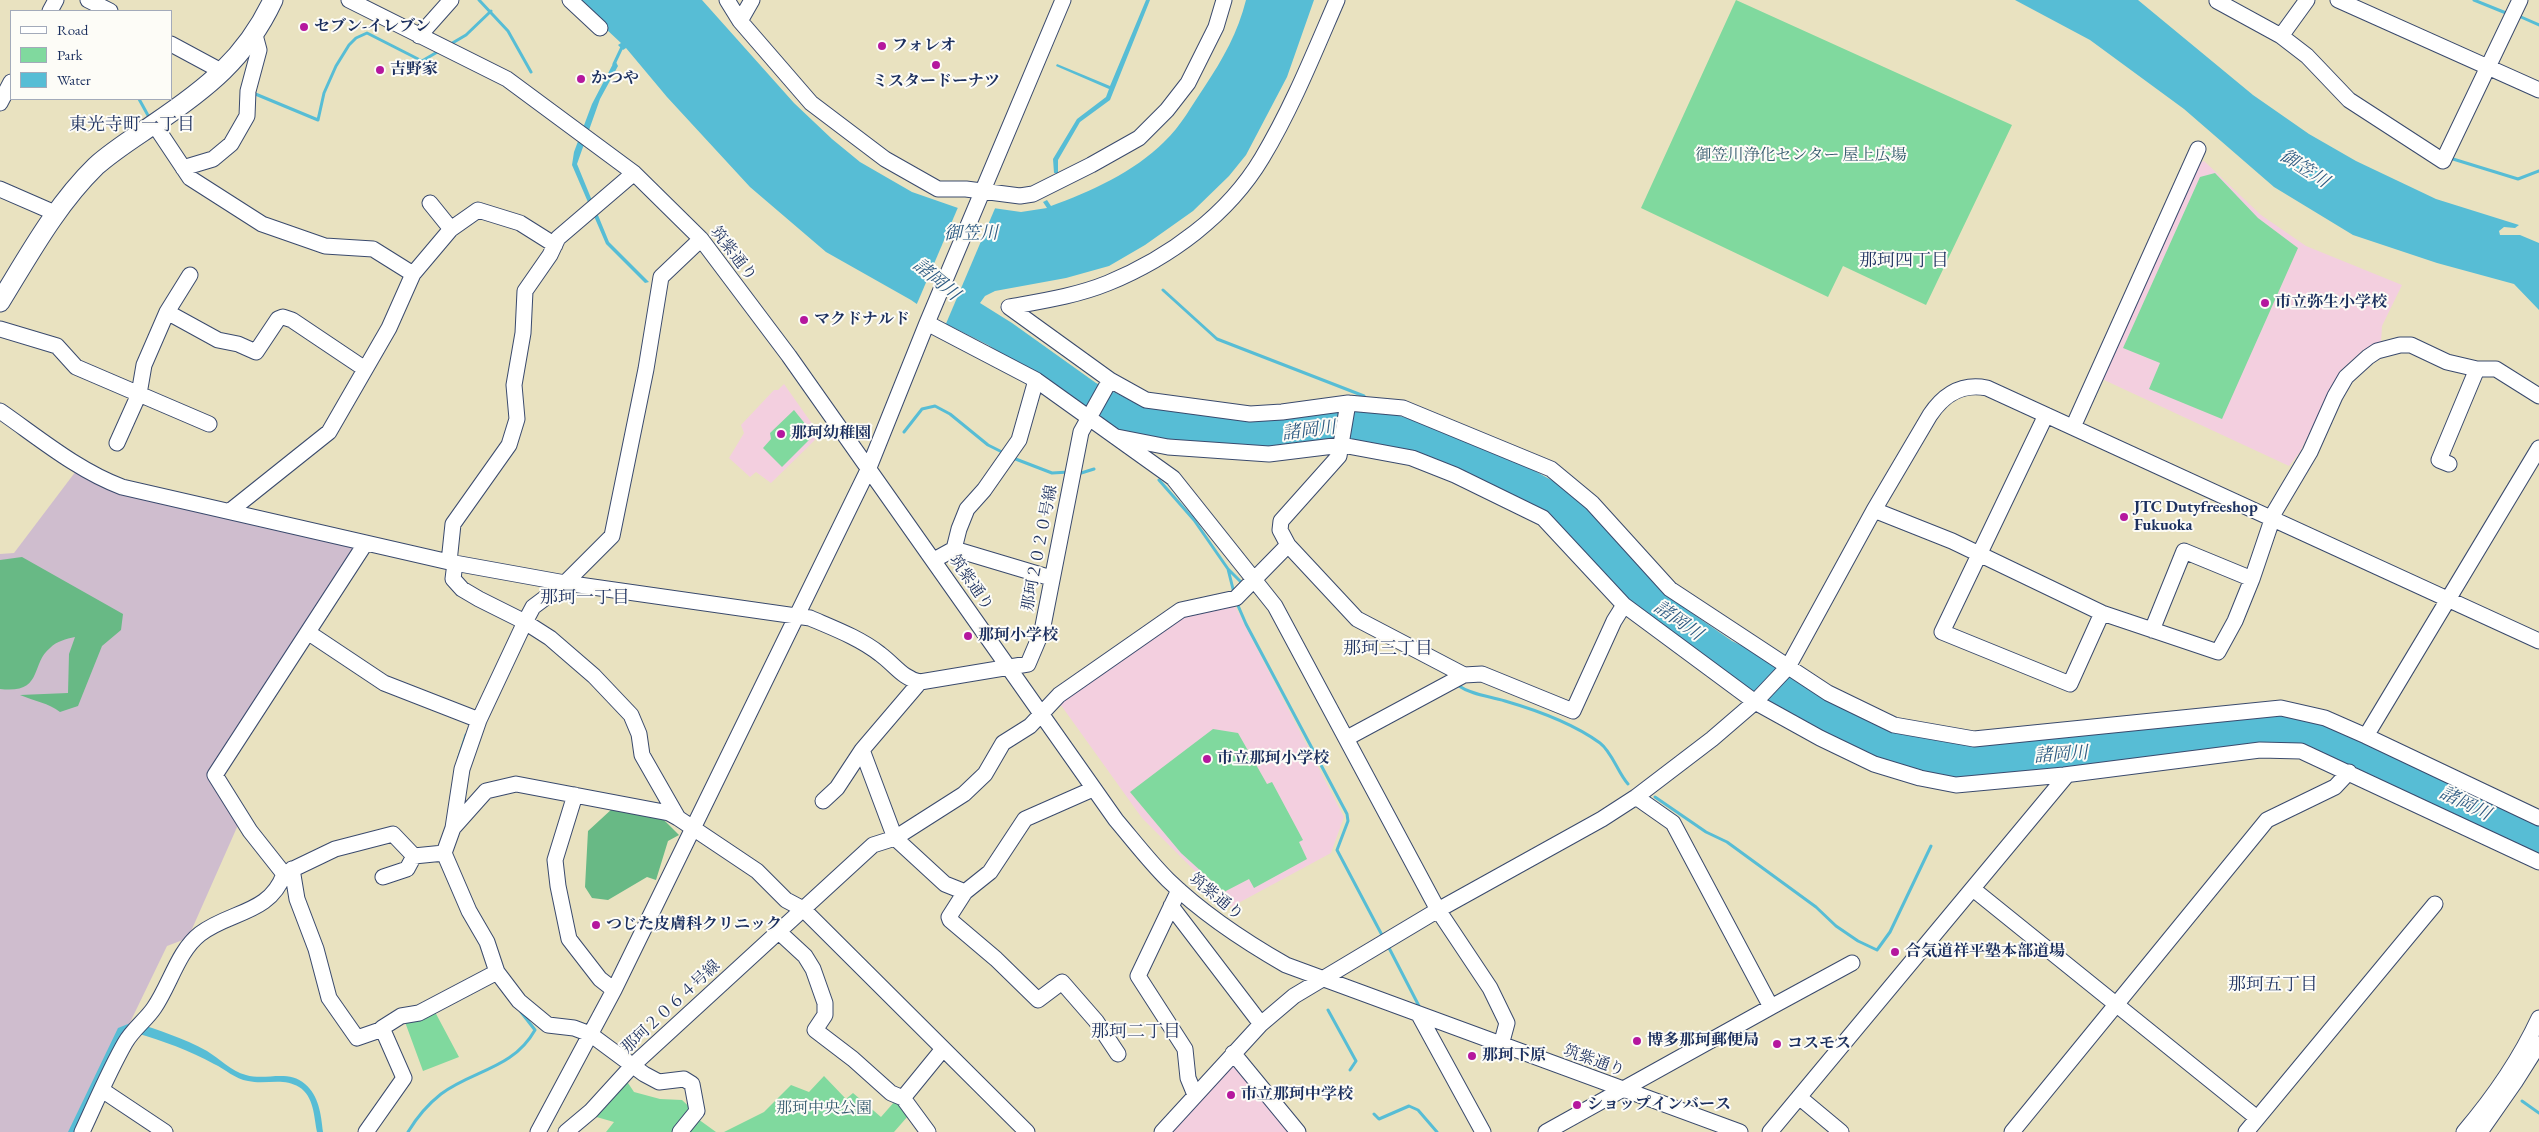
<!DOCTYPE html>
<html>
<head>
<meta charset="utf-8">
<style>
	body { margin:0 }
	#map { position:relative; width:2539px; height:1132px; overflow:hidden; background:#e9e2c0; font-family:"EB Garamond",serif }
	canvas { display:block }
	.legend { position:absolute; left:10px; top:10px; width:162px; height:90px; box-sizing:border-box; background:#fdfcf7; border:1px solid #a3aaba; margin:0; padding:6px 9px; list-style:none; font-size:15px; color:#1b2f5e }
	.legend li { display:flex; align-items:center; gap:10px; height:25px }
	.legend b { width:25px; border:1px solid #a3aaba }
</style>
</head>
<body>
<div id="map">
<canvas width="2539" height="1132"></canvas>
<ul class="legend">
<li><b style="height:6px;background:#fff"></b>Road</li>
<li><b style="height:14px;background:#80d99e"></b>Park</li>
<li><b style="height:14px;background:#57bdd5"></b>Water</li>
</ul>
</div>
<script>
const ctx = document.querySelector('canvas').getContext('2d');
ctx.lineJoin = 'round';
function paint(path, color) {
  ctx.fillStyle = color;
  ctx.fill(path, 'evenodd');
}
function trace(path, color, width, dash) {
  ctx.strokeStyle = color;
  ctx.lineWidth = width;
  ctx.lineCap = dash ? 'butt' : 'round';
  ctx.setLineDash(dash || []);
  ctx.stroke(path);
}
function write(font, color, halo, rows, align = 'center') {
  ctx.font = font + ' "EB Garamond","Noto Serif JP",serif';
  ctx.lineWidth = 4;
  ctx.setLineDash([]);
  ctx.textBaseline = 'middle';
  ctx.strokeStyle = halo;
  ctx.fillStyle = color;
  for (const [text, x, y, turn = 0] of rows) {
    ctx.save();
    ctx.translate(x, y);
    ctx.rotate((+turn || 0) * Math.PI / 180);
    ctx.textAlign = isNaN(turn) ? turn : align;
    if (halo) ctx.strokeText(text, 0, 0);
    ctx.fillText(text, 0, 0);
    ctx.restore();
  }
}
paint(new Path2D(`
	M2204,161L2261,215L2306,246L2402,285L2382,326L2381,342L2363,350L2340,371L2300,452L2289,466L2102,379L2197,164Z
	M784,384L820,435L771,483L756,472L750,477L729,458L744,433L741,425L774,390H778Z
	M1233,602L1344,817L1331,853L1231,907L1142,818L1058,701L1183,613Z
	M1233,1058L1291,1132H1167Z`), '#f3cfdf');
paint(new Path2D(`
	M76,471L360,549L209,774L238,825L188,938L167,946L77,1132H0V554L14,553Z`), '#cfbdce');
paint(new Path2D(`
	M1736,0L2012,125L1926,305L1843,266L1828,297L1641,208Z
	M2215,173L2258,218L2298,248L2222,419L2149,389L2160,363L2123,348L2200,177Z
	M794,410L814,435L782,467L763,448L771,439L770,433Z
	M1213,729L1238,733L1267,784L1272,782L1303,840L1299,842L1307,859L1254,888L1249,879L1224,892L1181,853L1130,792Z
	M434,1010L459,1057L423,1071L405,1022Z
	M824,1076L846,1099L853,1093L881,1117L895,1101L908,1116L894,1132H724L764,1112L791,1085L809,1092Z
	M626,1080L634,1092L660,1099L682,1100L695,1112L677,1132H606L614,1122L593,1116Z
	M698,1119L716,1132H684Z`), '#80d99e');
paint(new Path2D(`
	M22,557L123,614L121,630L102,646L78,706L60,712C49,703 34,701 20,695L68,693L69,654L75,637C66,639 57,641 50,648C30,664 44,694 0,689V560Z
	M613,808L660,816L679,835L668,841L656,880L647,877L608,900L592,898L585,887L588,831Z`), '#68b985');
paint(new Path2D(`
	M575,0H702L794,103L832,139L860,162L912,192L958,208H993L1021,212L1047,208L1043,202L1047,200L1051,206C1090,192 1134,172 1164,142C1181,126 1192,105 1205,86C1223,59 1238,32 1246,0H1314L1287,77L1246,155L1229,176L1193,211L1145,245L1109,266L1066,278L995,291L985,296L980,303L1012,323L1096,383L1138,404L1183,413L1253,419L1334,407L1374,409L1414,420L1526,466L1562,486L1592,511L1651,578L1683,607L1732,641L1932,738L2252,713L2305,715L2539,823V859L2320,753L2053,769L1961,778L1929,774L1862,755L1768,704L1627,602L1567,536L1463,473L1330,441L1248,448L1180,445L1123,433L1100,420L1097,414L988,345L946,324L911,300L826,252L750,187L667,97L626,48L623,50L618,45L621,43Z
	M1146,0H1150L1110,100L1080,122L1058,160V173H1054L1053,159L1077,119L1106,97L1109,89L1056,66L1057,64L1110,86Z
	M2015,0H2138L2253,95L2309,134L2356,161L2436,199L2519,225L2515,228L2504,227L2499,231L2500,235H2520L2539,243V310L2514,284L2437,263L2353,235L2274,187L2184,109L2090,40Z
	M615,60L618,66L600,99L577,164L609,242L649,282L645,283L606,244L572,165L574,152L592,104Z
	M133,1022C159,1030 183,1038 207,1051C220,1059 231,1071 246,1075C266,1081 288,1069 305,1084C319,1096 321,1114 323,1132H317C314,1117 314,1096 299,1087C283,1077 266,1085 248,1081C235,1079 225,1069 214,1064C189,1050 163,1041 136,1033L78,1132H68L118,1028Z`), '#57bdd5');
paint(new Path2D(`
	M959,205L996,206L945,326L916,306Z`), '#e9e2c0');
trace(new Path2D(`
	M479,0L508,31L531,72
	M2474,0L2506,13
	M2521,17L2539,25
	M449,45L466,35L491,11
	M614,64L623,45
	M253,93L318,120L324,93L336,66L349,45L356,38L367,33L422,61L439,51
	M139,99L150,119
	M2453,159L2518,179L2539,171
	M1163,290L1217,339L1364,396
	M904,432L922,409L935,406L950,414L988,445L1006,454
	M1013,458L1052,473L1069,472
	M1078,474L1094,469
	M1159,480L1194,520L1228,569L1243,584
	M1228,569L1234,593
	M1236,601L1246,624L1347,814L1348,821L1337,850L1383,937
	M1459,686C1472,695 1489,696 1505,701C1536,710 1574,724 1600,743C1612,752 1618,773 1628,784
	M459,757L466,735
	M1655,797L1706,832L1727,842L1816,907L1836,926L1858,941L1877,950L1890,932L1931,846
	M1387,944L1420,1008
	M1328,1010L1356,1061L1350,1070
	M2522,1101L2539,1113
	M1374,1114L1379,1119L1409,1106L1418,1110L1437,1132
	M408,1132C417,1117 427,1105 441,1094C473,1070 513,1069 535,1030L521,1012`), '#57bdd5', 3);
const minor = new Path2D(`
	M88,0L110,11
	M349,0L507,79L634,173L701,239L789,356L1116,820C1133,840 1149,861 1168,880C1203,914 1244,941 1286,965L1740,1132
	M570,0L600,28
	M727,0L740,21L752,0
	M2338,0L2539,90
	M2217,1L2281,36L2307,56L2349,100L2443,161L2520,0
	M50,11L56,0
	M740,21L811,103L885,159L938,189H966L1020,196L1033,194L1091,165L1139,138L1167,110L1188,83L1216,27L1224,0
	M419,36L451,0
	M2281,36L2307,0
	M171,44L223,72
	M0,103L11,82
	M154,124L190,178L262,224L325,246L373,249L413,274L451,229
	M183,168L213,159L231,144L247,116L248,91L259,50L255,35
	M0,189L55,213
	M430,203L451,229L478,210L520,223L555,245
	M167,312L218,340L238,344L256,352L278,319L283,317L292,320L365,369
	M927,323L1036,380L1173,478L1275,606L1438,910L1490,988L1507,1023L1501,1045
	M0,329L57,346L76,367L209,424
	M1110,380L1146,400L1250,414L1282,412L1348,403L1403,408L1551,469L1592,503L1670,589L1828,693L1894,725L1974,739L2281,708L2325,718L2366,736L2539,448
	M0,411C39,438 77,470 122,487L449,562L565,583L810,618C833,628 860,638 880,654C895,665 902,678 920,682L1028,664L1042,631L1081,432L1110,380L1009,307C1042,301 1076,296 1108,283C1169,258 1228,215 1262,158C1292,108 1314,53 1337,0
	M2046,415L1942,632L2070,684L2102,613
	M2073,427L2198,149
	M1117,437L1168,447L1269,454L1342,445L1412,458L1455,475L1543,518L1624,605L1755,702L1820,738L1874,764L1920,778L1956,785L2064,775L2260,750L2301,751L2539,862
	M117,443L139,394L144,365L167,312L190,275
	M2449,464L2439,460L2477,369
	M1874,510L1952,541L2102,613L2218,652L2235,621L2252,579L2275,511L2310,452L2335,396L2346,377L2368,357L2377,351L2400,345H2411L2447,362L2477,369H2496L2539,396
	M230,511L329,432L389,328L413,274
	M1288,545L1357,619L1464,675L1482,674L1573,711L1614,621L1624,605
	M954,549L959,529L967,509L984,490L1019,440L1036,380
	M934,560L954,549L1051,578
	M449,562L453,524L509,445L517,419L514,385L523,333L525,291L550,255L558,238L634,173
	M455,563L453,579L462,589L479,599L525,622L550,638L594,676L631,715L639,734L642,755L678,818
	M2152,630L2184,551L2252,579
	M309,633L384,683L479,720
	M920,682L862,750L895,838L945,884L965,892
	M2366,736L2539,818
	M1347,738L1464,675
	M1093,789L1025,819L990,872L965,892L949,917L950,920L996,959L1038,1000L1062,982L1096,1021L1118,1054
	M575,795L555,860L558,886L569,939L600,979L614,990
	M1636,797L1673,823L1771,1007L1852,963
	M823,801L837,788L862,750
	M453,828L486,791L516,784L669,813L678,818L757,871L786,900L803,909L1027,1132
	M292,869L297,899L316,949L329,998L357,1038L383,1029
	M285,873L335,849L393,834L414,856L444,853
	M383,877L407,869L414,856
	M1973,889L2257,1118
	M1179,890L1138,976L1185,1049L1188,1078L1195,1095
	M1171,906L1261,1024
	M779,932L805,956L813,969L825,1003V1015L815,1030L853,1059L891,1093L903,1098
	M1419,1015L1483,1132
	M1233,1053L1298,1132
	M102,1090L165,1132
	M1799,1097L1841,1132
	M82,1132C96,1102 109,1071 125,1043C133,1029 146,1020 154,1008C170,985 178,951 200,934C230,911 270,914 284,874L250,831L215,775L365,544
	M366,1132L404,1078L382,1028L401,1016L419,1013L497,972
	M538,1132L614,990L868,470L927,323L1063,0
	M566,1132L591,1111L632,1066L873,845L895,838L964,794L985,774L1003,743L1030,726L1059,695L1181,610L1236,598L1288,545L1280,530L1281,521L1339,456L1348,403
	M680,1132L697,1111L692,1084L684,1079L659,1082L644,1074L590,1034L574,1028L548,1025L519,1001L497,972L487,942L469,911L444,853L453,828L462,769L479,720L525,622L533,607L565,583L612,536L646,369L661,277L701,239
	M928,1132L903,1098L943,1049
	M1162,1132L1261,1024L1294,996L1438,910L1602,819L1636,797L1712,739L1755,702L1788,667L1874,510L1930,415C1944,394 1962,383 1987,388L2539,641
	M1546,1132L1771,1007
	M1770,1132L2067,775
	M2012,1132L2267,820L2335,787L2349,772
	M2246,1132L2435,904
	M2464,1132C2493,1098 2520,1059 2539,1018
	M2480,1132L2515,1082L2539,1044`);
const major = new Path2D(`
	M0,302C29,255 56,205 96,166C114,150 135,137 154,124C206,89 246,58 273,0`);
trace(minor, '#3a4a6d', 17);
trace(major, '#3a4a6d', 21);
trace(minor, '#fff', 15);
trace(major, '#fff', 19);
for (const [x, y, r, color] of [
	[304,27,5,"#b5179e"],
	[882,46,5,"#b5179e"],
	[936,65,5,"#b5179e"],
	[380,70,5,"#b5179e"],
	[581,79,5,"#b5179e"],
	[2265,303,5,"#b5179e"],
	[804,320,5,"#b5179e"],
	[781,434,5,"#b5179e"],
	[2124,517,5,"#b5179e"],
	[968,636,5,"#b5179e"],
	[1207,759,5,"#b5179e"],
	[596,925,5,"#b5179e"],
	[1895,952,5,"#b5179e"],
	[1637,1041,5,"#b5179e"],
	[1777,1044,5,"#b5179e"],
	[1472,1056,5,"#b5179e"],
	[1231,1095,5,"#b5179e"],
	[1577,1105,5,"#b5179e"]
]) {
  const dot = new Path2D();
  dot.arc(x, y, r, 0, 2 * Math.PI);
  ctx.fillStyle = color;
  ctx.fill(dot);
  trace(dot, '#fdfcf7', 2);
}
write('bold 16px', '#1b2f5e', '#fdfcf7', [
	["セブン-イレブン",314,27],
	["フォレオ",892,46],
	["吉野家",390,70],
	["かつや",591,79],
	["ミスタードーナツ",936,82,"center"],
	["市立弥生小学校",2275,303],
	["マクドナルド",814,320],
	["那珂幼稚園",791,434],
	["JTC Dutyfreeshop",2134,508],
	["Fukuoka",2134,526],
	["那珂小学校",978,636],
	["市立那珂小学校",1217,759],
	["つじた皮膚科クリニック",606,925],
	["合気道祥平塾本部道場",1905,952],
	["博多那珂郵便局",1647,1041],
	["コスモス",1787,1044],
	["那珂下原",1482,1056],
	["市立那珂中学校",1241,1095],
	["ショップインバース",1587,1105]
], 'left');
write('16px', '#345a6e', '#fdfcf7', [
	["御笠川浄化センター 屋上広場",1801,156],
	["那珂中央公園",824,1109]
]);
write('16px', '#1b2f5e', '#fdfcf7', [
	["筑紫通り",733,254,52],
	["那珂２０２０号線",1040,548,-79],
	["筑紫通り",971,583,55],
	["筑紫通り",1216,897,39],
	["那珂２０６４号線",671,1007,-43],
	["筑紫通り",1594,1061,20]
]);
write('18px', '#1b2f5e', '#fdfcf7', [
	["東光寺町一丁目",132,125],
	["那珂四丁目",1904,261],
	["那珂一丁目",585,598],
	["那珂三丁目",1388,649],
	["那珂五丁目",2273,985],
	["那珂二丁目",1136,1032]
]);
write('italic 18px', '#2d5a82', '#fdfcf7', [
	["御笠川",2304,169,33],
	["御笠川",971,234,-1],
	["諸岡川",936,280,40],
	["諸岡川",1309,431,-7],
	["諸岡川",1678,621,35],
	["諸岡川",2061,755,-4],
	["諸岡川",2465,804,26]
]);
</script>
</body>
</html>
